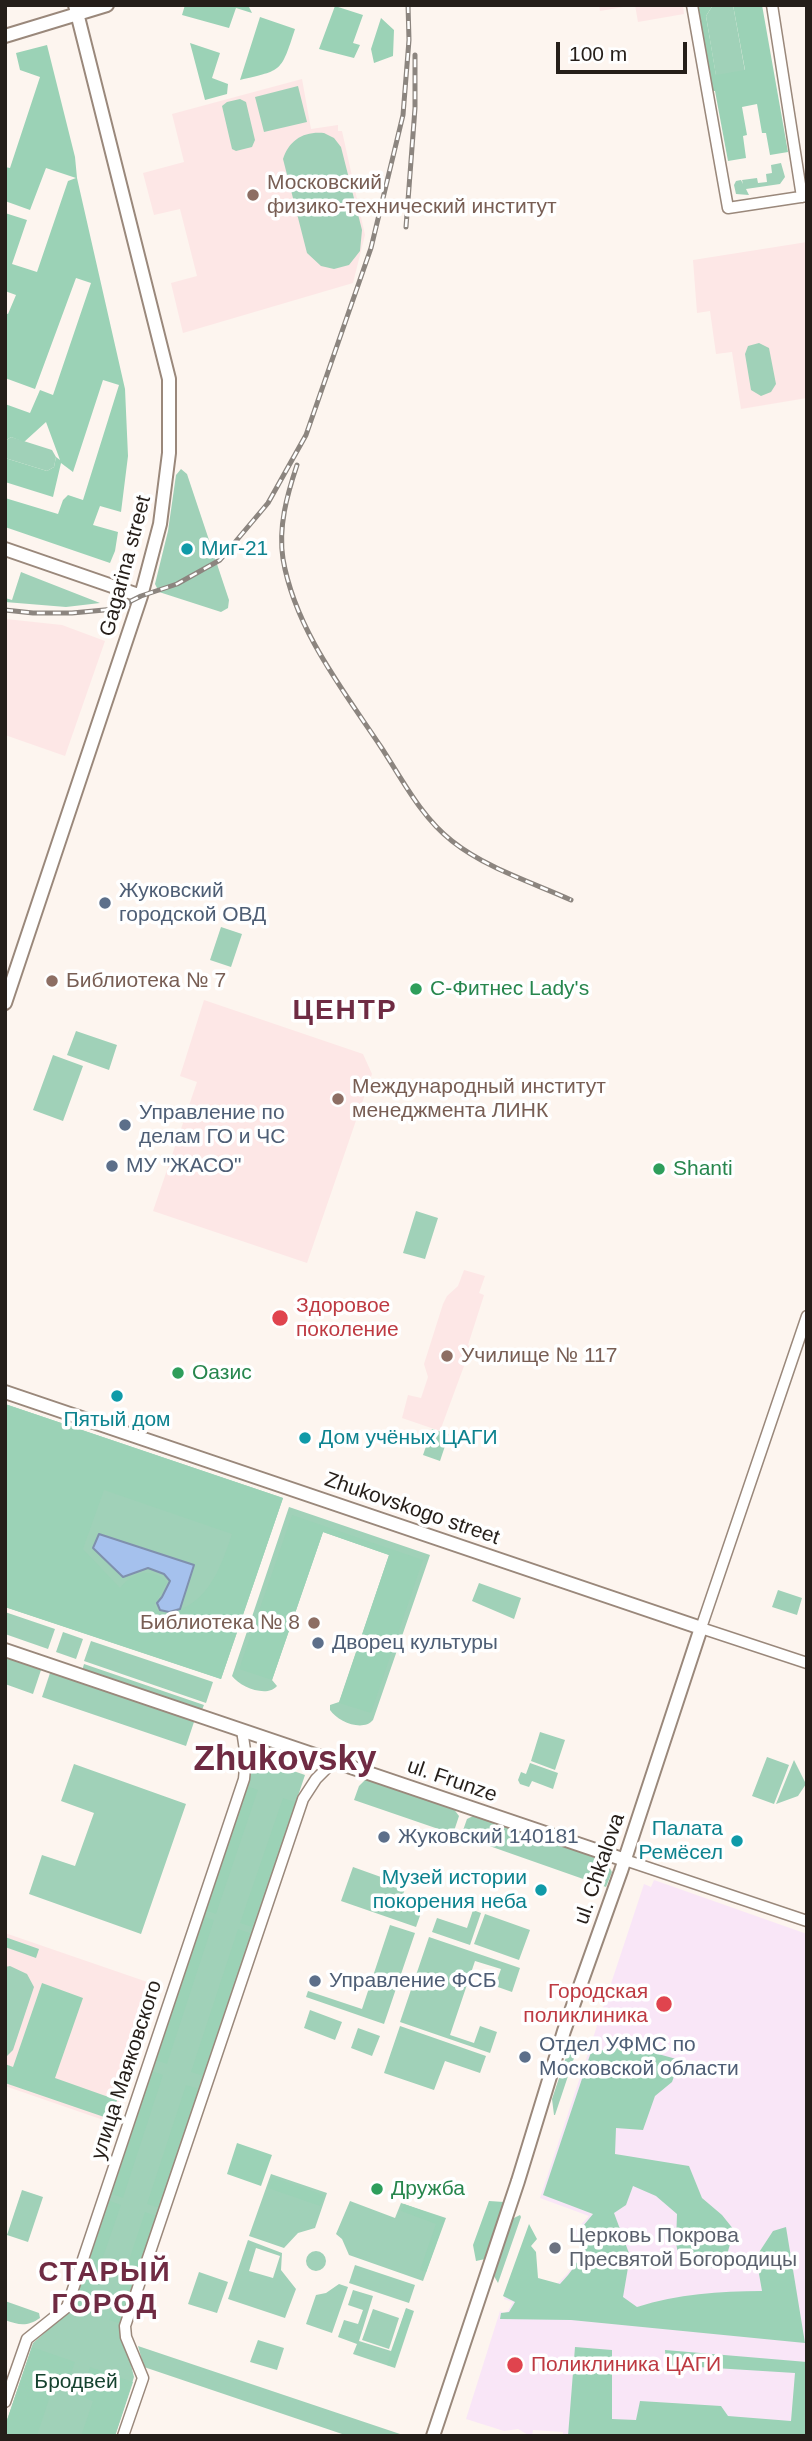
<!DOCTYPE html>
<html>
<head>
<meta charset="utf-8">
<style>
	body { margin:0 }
	#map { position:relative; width:812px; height:2441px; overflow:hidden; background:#fdf5ef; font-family:Helvetica,sans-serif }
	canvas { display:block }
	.frame { position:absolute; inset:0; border:7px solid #251e19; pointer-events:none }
	.scale { position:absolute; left:556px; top:42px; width:131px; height:32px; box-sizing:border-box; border:4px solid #251e19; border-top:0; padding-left:9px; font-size:21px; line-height:24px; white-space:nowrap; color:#251e19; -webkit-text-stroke:5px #fff; paint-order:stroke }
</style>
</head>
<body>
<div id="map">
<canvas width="812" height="2441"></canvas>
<div class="frame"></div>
<div class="scale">100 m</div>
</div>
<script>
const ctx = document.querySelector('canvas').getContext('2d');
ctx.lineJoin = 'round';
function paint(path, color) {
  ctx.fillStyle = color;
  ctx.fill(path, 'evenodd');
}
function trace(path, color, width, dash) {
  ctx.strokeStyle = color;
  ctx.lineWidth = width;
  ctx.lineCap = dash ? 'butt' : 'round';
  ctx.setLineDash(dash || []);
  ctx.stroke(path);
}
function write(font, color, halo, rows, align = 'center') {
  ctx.font = font + ' Helvetica,sans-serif';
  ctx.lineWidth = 7;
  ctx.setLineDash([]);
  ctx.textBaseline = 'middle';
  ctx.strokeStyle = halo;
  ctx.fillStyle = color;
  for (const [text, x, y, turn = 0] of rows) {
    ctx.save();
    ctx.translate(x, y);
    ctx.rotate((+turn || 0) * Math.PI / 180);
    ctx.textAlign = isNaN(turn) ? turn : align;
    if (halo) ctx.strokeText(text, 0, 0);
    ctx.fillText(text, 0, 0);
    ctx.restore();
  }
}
paint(new Path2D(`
	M599,5H683L684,14L638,22L635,5L600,11Z
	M302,79L311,129L338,125V131H342L365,235L353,283L183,333L171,283L197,276L180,209L154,215L143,173L184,162L172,114Z
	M807,242V398L741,409L732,352L716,354L710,311L697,313L693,260Z
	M6,619L62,625L105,641L65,756L5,735Z
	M204,1000L363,1054L372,1074L307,1263L153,1211L197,1082L180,1076Z
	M464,1270L485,1276L479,1293L484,1295L468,1345L471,1347L440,1431L402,1418L408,1395L421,1398L428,1377L424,1364L443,1304L447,1296L458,1286Z
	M5,1933L159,1986L112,2123L5,2086Z`), '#fde7e6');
paint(new Path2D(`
	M654,1880L807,1934V2436H563V2432L533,2430L532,2436H530L518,2429L504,2431L466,2419L500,2311L504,2313L508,2311L513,2302L504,2299L513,2275L549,2287L558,2283L568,2273L579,2255L582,2244L577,2242L575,2231L589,2216L540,2198L644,1884L651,1887Z`), '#f9e6f7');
paint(new Path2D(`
	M713,5H733L745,71L716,76L706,16Z
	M298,86L307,122L264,132L255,97Z
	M240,99L246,102L255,140L252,147L236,151L232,149L222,106L227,102Z
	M324,133L334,138L341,147L362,230L360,251L349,265L334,269L321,266L307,253L283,159C289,140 304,131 324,133Z
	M781,163L785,177L780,184L746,189L749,195L736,194L734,185L736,181L741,180L743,184L742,180L757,178L758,183L767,182L766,174L772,173L771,165Z
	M759,343L769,348L776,384L771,392L761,396L751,390L745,354L748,346Z
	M11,437L52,450L56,457L54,467L47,471L5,458V441Z
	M181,469L187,474L229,600L228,608L221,612L159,592L155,584L168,531L176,475Z
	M21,572L31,576L100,603L66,607L5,602V598L12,600Z
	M221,927L242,934L231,967L210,960Z
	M76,1031L117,1045L109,1070L67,1055Z
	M53,1055L83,1066L63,1121L33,1110Z
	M416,1211L438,1218L425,1259L403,1253Z
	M5,1404L283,1498L221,1679L5,1607Z
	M432,1429L449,1434L440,1461L423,1455Z
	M289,1507L430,1555L373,1720C363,1732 338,1722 330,1710V1705L339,1702L389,1555L323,1532L272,1680L277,1686C267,1698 240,1687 232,1676Z
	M479,1583L521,1598L514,1619L472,1601Z
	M778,1590L802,1598L797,1615L772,1607Z
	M5,1612L55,1629L48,1649L5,1634Z
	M63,1632L83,1639L76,1659L56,1652Z
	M91,1641L213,1682L206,1703L84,1661Z
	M5,1655L42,1667L33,1694L5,1684Z
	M84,1664L204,1705L201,1712L82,1671Z
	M51,1670L195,1719L186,1746L42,1697Z
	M540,1732L565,1740L555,1770L531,1761Z
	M767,1757L789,1765L774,1804L752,1796Z
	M256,1758L305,1775L121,2324L134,2377L115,2436H5V2426L33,2343L73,2308Z
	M794,1760L806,1784L798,1796L776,1804Z
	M530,1763L558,1773L553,1789L532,1781L529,1787L520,1784L518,1780L521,1772L526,1774Z
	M74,1764L186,1804L141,1934L29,1894L42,1855L75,1866L94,1813L61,1801Z
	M365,1780H371L453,1808L459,1816L453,1834L354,1800L359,1786Z
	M473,1816L575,1849L607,1863L612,1872L606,1887L461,1836L467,1819Z
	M353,1867L406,1886L400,1903L422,1910L416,1927L341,1901Z
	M473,1910L481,1913L470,1945L432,1932L437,1918L467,1928Z
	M485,1914L530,1930L519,1960L474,1944Z
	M390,1925L415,1933L384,2024L306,1997L308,1991L362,2009Z
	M429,1937L520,1968L512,1992L495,1986L501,1969L475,1961L450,2035L474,2043L480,2026L497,2032L490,2053L400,2022Z
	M10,1966L27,1974L34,1987L13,2050L5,2058V1967Z
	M310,2010L342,2022L335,2040L304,2028Z
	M400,2026L486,2056L480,2073L445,2061L434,2090L384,2073Z
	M358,2028L380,2036L372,2056L351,2048Z
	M578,2046L555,2115H554L552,2099L569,2048Z
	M271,2174L327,2193L315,2228L298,2233L284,2248L249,2236Z
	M22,2190L43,2197L28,2242L7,2235Z
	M350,2201L395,2218L401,2203L446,2218L423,2281L349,2255L342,2239L336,2234Z
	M520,2215L521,2217L498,2283L494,2276L495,2272L512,2219Z
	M248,2240L282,2253L281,2270L296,2289L285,2318L228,2299ZM256,2248L280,2256L273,2278L249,2271Z
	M306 2261a10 10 0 1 1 20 0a10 10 0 1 1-20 0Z
	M355,2265L415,2285L409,2303L349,2283Z
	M199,2272L228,2282L217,2313L188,2304Z
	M339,2284L348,2287L332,2333L306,2324L316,2295L326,2293Z
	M353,2290L373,2296L359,2341L391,2351L406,2308L414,2311L395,2368L353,2354L357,2344L338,2337L344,2320L358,2324L363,2310L348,2305Z
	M5,2301L39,2313L40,2318C27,2327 19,2325 5,2320Z
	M373,2309L399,2318L389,2349L362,2340Z
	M258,2340L284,2348L277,2370L250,2362Z
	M138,2346L406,2436H348L144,2367Z`), '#a0d1b8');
paint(new Path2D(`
	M185,5H248L252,13L236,8L229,28L182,15Z
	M692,5H713L706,16L716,75L745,70L733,5H762L788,152L770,155L766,133H762L757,104L742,107L747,135L743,136L746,158L728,161L715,91H707Z
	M335,6L363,15L353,43L360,45L354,58L319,49Z
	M260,17L295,29C281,72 283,70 240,80Z
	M381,18L394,30L393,56L374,63L371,49Z
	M190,43L220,53L212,78L228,84L227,94L205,100Z
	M47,45L75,157L77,178L125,389L128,456L121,512L100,506L93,525L118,532L115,551L110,563L5,527V498L58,514L63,500L68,495L83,500L119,385L103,380L73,472L61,463L53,497L5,482V458L47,471L54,467L56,457L60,460L46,422L24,442L11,437L5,441V404L30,413L40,390L53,395L91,283L76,278L35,389L5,378V313L8,314L16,295L5,291V213L27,220L12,264L37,272L68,181L76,178L46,168L30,210L5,201V167L10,168L40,77L20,70L16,53Z
	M5,1404L283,1498L221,1679L5,1607ZM104,1490L232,1534C219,1572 206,1610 160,1614L154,1605L167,1582C152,1567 133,1571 120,1588L83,1549Z
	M292,1515L423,1560L371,1713L339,1703L389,1555L323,1532L272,1680L239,1669Z
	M247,1786L258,1790L216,1914L205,1910Z
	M283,1798L295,1802L252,1927L240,1923Z
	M202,1916L214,1920L167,2064L155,2060Z
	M238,1929L250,1933L203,2076L191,2072Z
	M5,1937L39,1949L36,1958L5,1947Z
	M42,1983L83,1998L55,2078L117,2100L110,2119L5,2083V2064L13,2067Z
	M629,2046L680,2060L672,2082L655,2096L643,2130L616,2128L615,2154L689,2166L702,2198L722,2215L734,2230L723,2269L680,2264L676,2243L677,2214L656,2196L633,2186L626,2205L614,2213L630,2256L623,2297L637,2307C678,2294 719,2291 762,2291L756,2257L773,2231L786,2227L805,2343L571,2320L500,2319L501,2313L509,2312L515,2302L503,2296L529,2224L537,2239L531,2246L536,2252L538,2278L560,2284C572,2271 580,2261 584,2244L579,2240V2231L593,2214L543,2195L591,2052Z
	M152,2071L163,2075L123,2198L112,2194Z
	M186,2085L199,2089L160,2208L147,2204Z
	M237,2143L272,2155L261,2186L227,2174Z
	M272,2177L324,2195L320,2206L268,2188Z
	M110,2201L121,2205L84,2312L73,2308Z
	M489,2201L504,2202L485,2259L476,2261L473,2245Z
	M404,2204L445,2219L426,2272L420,2270L436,2224L401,2211Z
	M145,2212L157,2216L121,2324L109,2320Z
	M406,2309L413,2312L394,2367L387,2365Z
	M32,2347L75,2362L65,2391L53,2387L37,2436H5V2426Z
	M575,2347L612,2350V2419L636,2420L640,2401L721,2406L728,2416L791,2421L795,2373L666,2365L665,2350L807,2362V2436H568Z
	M90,2367L133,2382L115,2436H81L93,2401L80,2396Z`), '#9bd2b6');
const water = new Path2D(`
	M99,1534L194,1565L180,1609L169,1612L160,1610L157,1603L162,1597L170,1581L164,1574L148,1568L123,1577L93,1548Z`);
paint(water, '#a5c1ed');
trace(water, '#7f90ad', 2);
const minor = new Path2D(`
	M692,5L728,208L807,196
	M772,5L802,197
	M807,1316L701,1628L807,1663
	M625,1860L807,1921
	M5,2402L27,2339L67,2307L244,1779L246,1757L242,1730
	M123,2436L143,2378L126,2337L125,2326L303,1799L316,1779L334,1761`);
const major = new Path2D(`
	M5,36L107,5
	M5,549L141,596
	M5,1003L141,596L160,524L169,453V379L75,5
	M5,1392L701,1628L621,1871L564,2031L518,2181L433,2436
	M5,1650L625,1860`);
trace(minor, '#9a887b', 13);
trace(major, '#9a887b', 16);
trace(minor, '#fff', 10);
trace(major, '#fff', 12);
const rail = new Path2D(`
	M406,227L415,108V55
	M297,465C287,495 278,527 283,559C295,629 343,690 381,747C402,779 421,817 452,841C486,868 531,882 571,900
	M5,610L33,613H72L115,609L141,596L177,584L220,560L268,503L306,435L371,248L403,115L409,40L408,5`);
trace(rail, '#8c857f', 5);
trace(rail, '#fff', 2.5, [8]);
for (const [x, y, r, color] of [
	[253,195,7,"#8d6e63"],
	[187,549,7,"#0f9aa8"],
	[105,903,7,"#5c6f8a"],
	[52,981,7,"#8d6e63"],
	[416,989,7,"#2e9e5b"],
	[338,1099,7,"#8d6e63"],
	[125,1125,7,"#5c6f8a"],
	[112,1166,7,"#5c6f8a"],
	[659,1169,7,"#2e9e5b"],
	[280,1318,9,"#e0444e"],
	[447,1356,7,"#8d6e63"],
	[178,1373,7,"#2e9e5b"],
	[117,1396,7,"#0f9aa8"],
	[305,1438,7,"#0f9aa8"],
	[314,1623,7,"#8d6e63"],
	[318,1643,7,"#5c6f8a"],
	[384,1837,7,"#5c6f8a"],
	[737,1841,7,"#0f9aa8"],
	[541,1890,7,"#0f9aa8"],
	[315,1981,7,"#5c6f8a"],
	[664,2004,9,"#e0444e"],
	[525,2057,7,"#5c6f8a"],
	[377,2189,7,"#2e9e5b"],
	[555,2248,7,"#6b7280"],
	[515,2365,9,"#e0444e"]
]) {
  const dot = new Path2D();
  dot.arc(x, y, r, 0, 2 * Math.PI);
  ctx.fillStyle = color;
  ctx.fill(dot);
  trace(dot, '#fff', 2.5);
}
write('21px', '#785e54', '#fff', [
	["Московский",267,183],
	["физико-технический институт",267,207],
	["Библиотека № 7",66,981],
	["Международный институт",352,1087],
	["менеджмента ЛИНК",352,1111],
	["Училище № 117",461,1356],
	["Библиотека № 8",300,1623,"right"]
], 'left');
write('21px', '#0d838f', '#fff', [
	["Миг-21",201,549],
	["Пятый дом",117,1420,"center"],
	["Дом учёных ЦАГИ",319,1438],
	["Палата",723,1829,"right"],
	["Ремёсел",723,1853,"right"],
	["Музей истории",527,1878,"right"],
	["покорения неба",527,1902,"right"]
], 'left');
write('21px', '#251e19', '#fff', [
	["Gagarina street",126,566,-75],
	["Zhukovskogo street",412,1509,19],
	["ul. Frunze",452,1781,19],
	["ul. Chkalova",600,1869,-71],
	["улица Маяковского",127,2070,-72]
]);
write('21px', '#4e5e75', '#fff', [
	["Жуковский",119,891],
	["городской ОВД",119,915],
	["Управление по",139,1113],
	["делам ГО и ЧС",139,1137],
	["МУ \"ЖАСО\"",126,1166],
	["Дворец культуры",332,1643],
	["Жуковский 140181",398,1837],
	["Управление ФСБ",329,1981],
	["Отдел УФМС по",539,2045],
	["Московской области",539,2069]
], 'left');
write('21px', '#27864d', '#fff', [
	["С-Фитнес Lady's",430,989],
	["Shanti",673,1169],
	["Оазис",192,1373],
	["Дружба",391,2189]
], 'left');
write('21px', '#be3a42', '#fff', [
	["Здоровое",296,1306],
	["поколение",296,1330],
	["Городская",648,1992,"right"],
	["поликлиника",648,2016,"right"],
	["Поликлиника ЦАГИ",531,2365]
], 'left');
write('21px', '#5b616d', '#fff', [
	["Церковь Покрова",569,2236],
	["Пресвятой Богородицы",569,2260]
], 'left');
write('21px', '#15422f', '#fff', [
	["Бродвей",76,2382]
]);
ctx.letterSpacing = '2px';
write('bold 28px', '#6f2b43', '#fff', [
	["ЦЕНТР",345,1011],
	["СТАРЫЙ",105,2273],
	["ГОРОД",105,2305]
]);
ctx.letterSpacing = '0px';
write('bold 35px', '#6f2b43', '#fff', [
	["Zhukovsky",285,1760]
]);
</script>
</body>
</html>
